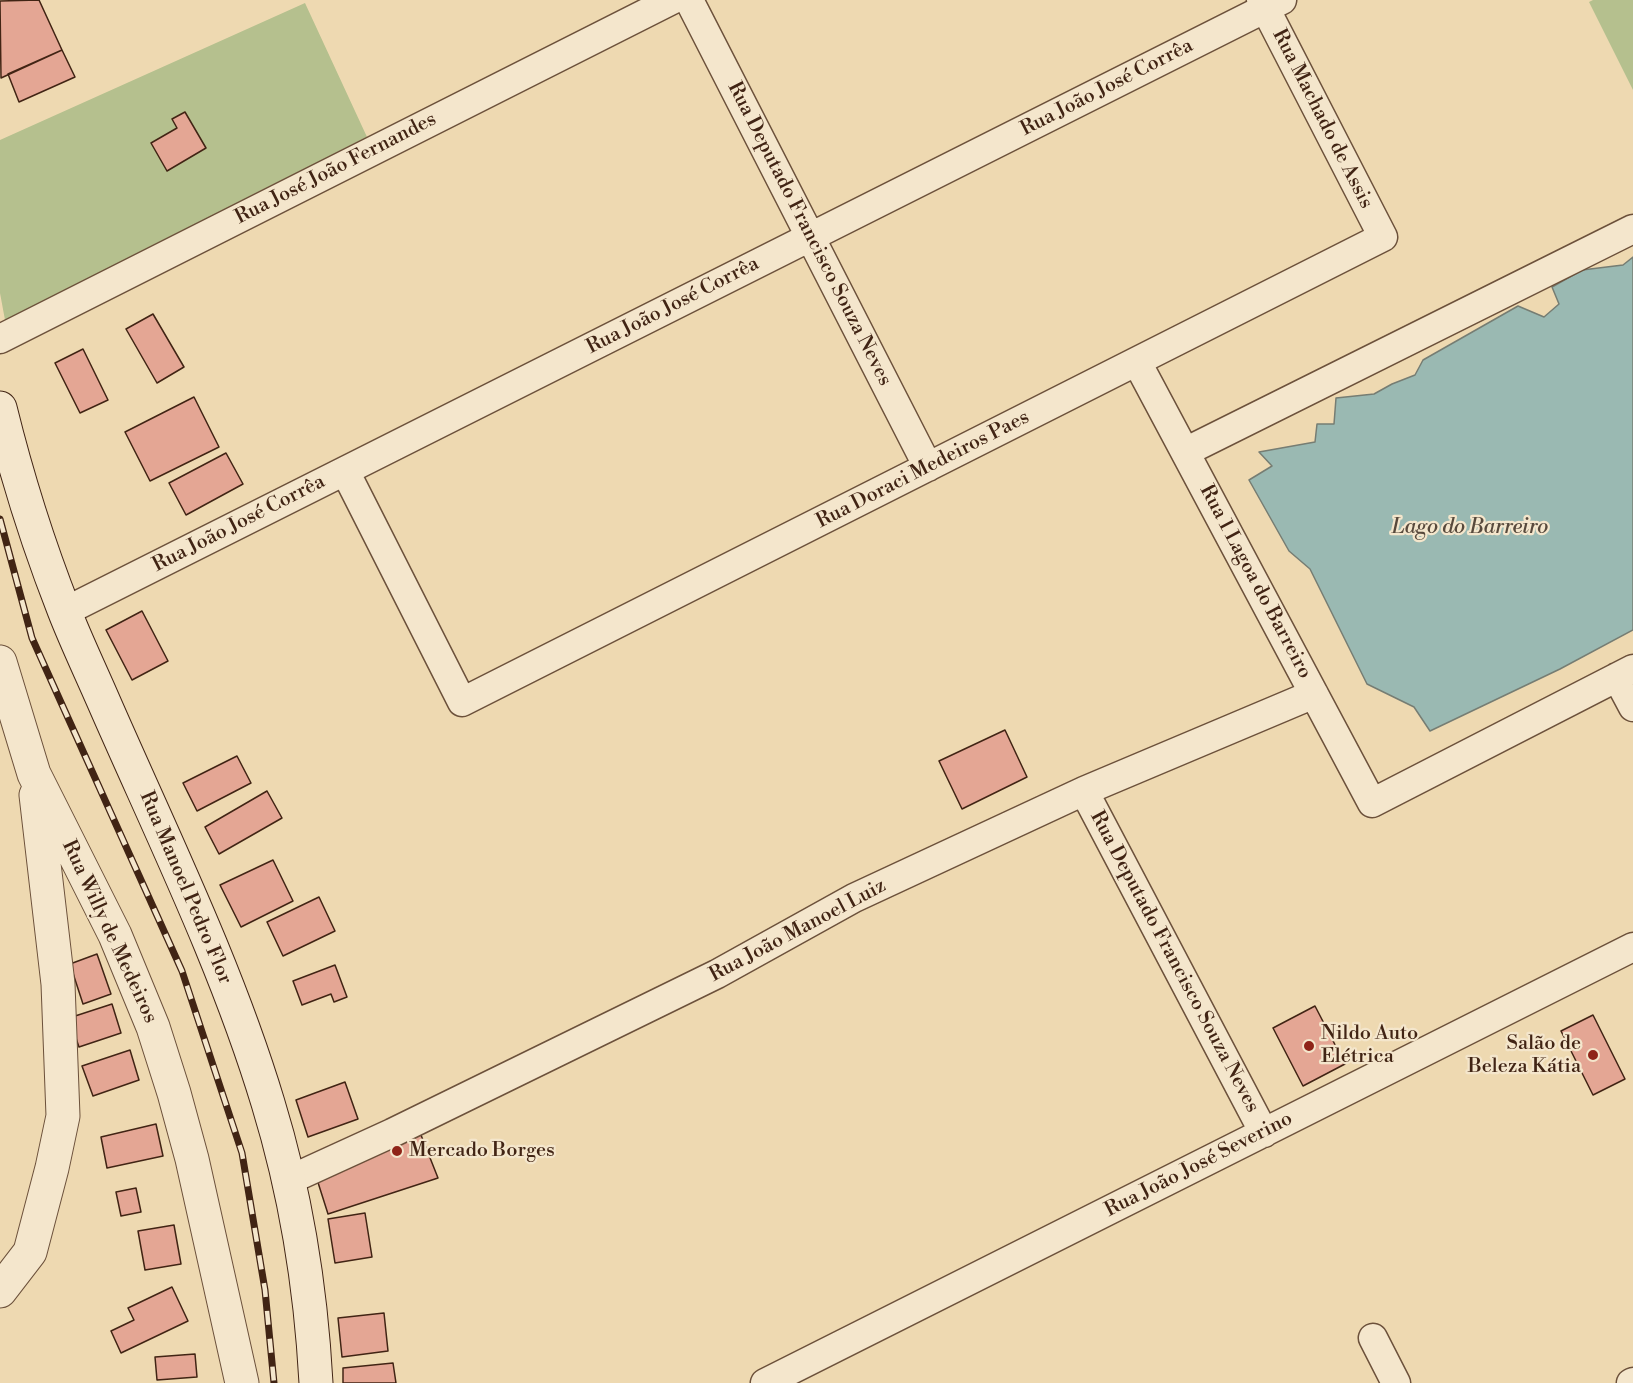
<!DOCTYPE html>
<html>
<head>
<meta charset="utf-8">
<style>
	body { margin:0 }
	canvas { display:block; background:#eed9b1 }
</style>
</head>
<body>
<canvas width="1633" height="1383"></canvas>
<script>
const ctx = document.querySelector('canvas').getContext('2d');
ctx.lineJoin = 'round';
function paint(path, color) {
  ctx.fillStyle = color;
  ctx.fill(path, 'evenodd');
}
function trace(path, color, width, dash) {
  ctx.strokeStyle = color;
  ctx.lineWidth = width;
  ctx.lineCap = dash ? 'butt' : 'round';
  ctx.setLineDash(dash || []);
  ctx.stroke(path);
}
function write(font, color, halo, rows, align = 'center') {
  ctx.font = font + ' "Libre Bodoni",serif';
  ctx.lineWidth = 4.5;
  ctx.setLineDash([]);
  ctx.textBaseline = 'middle';
  ctx.strokeStyle = halo;
  ctx.fillStyle = color;
  for (const [text, x, y, turn = 0] of rows) {
    ctx.save();
    ctx.translate(x, y);
    ctx.rotate((+turn || 0) * Math.PI / 180);
    ctx.textAlign = isNaN(turn) ? turn : align;
    if (halo) ctx.strokeText(text, 0, 0);
    ctx.fillText(text, 0, 0);
    ctx.restore();
  }
}
paint(new Path2D(`
	M1593,0H1633V90L1589,2Z
	M305,3L367,137L5,320L0,293V140Z`), '#b5c08e');
const water = new Path2D(`
	M1633,257V630L1560,669L1430,731L1414,707L1367,684L1310,569L1289,551L1249,480L1272,466L1259,452L1315,442L1317,424H1334L1336,398L1374,394L1392,384L1415,375L1423,360L1518,306L1544,317L1559,304L1552,287L1582,270L1623,265Z`);
paint(water, '#9ab9b2');
trace(water, '#767d73', 1.5);
const building = new Path2D(`
	M39,0L62,50L1,78L0,1Z
	M62,50L75,77L19,102L8,74Z
	M185,112L206,148L167,171L151,143L177,128L172,119Z
	M153,314L184,367L157,383L126,329Z
	M83,349L108,400L80,413L55,363Z
	M194,397L219,447L150,481L125,432Z
	M226,453L243,484L186,515L169,483Z
	M142,611L168,661L132,680L106,630Z
	M1005,730L1027,777L962,809L939,761Z
	M237,756L251,783L197,811L183,783Z
	M267,791L282,818L219,854L205,827Z
	M273,860L293,901L241,927L220,885Z
	M319,897L335,931L283,956L267,922Z
	M97,954L111,994L83,1004L70,964Z
	M335,965L347,997L334,1002L331,994L302,1005L293,981Z
	M112,1004L121,1033L79,1047L69,1018Z
	M1315,1006L1345,1064L1303,1086L1273,1028Z
	M1593,1015L1625,1079L1593,1095L1561,1031Z
	M130,1050L139,1080L93,1096L82,1066Z
	M345,1082L358,1119L308,1137L296,1100Z
	M156,1124L163,1156L107,1168L101,1137Z
	M419,1130L438,1178L328,1214L315,1173Z
	M136,1188L141,1212L121,1216L116,1192Z
	M365,1213L372,1257L335,1263L328,1219Z
	M174,1225L181,1264L145,1270L138,1231Z
	M172,1287L188,1321L121,1353L111,1331L134,1320L128,1308Z
	M384,1313L388,1351L342,1357L338,1318Z
	M195,1354L197,1377L157,1380L155,1357Z
	M393,1363L396,1383H343V1368Z`);
paint(building, '#e4a694');
trace(building, '#412414', 1.5);
const minor = new Path2D(`
	M689,0L928,467
	M0,339L672,0
	M1137,362L1372,803L1633,669
	M1185,452L1633,229
	M345,471L462,702L1383,237L1261,0
	M64,612L1282,0
	M1617,677L1633,707
	M1084,791L1264,1133
	M287,1181L392,1133L717,974L854,898L1084,791L1314,694
	M1373,1338L1396,1383
	M765,1383L1633,947
	M1631,1383L1633,1382`);
const tertiary = new Path2D(`
	M0,662L34,774L115,935L153,1027L174,1093L192,1159L242,1383
	M0,1291L30,1252L52,1168L63,1116L58,984L36,795`);
const secondary = new Path2D(`
	M0,408C17,477 38,544 64,610C76,641 90,670 103,700C161,833 226,964 268,1103C295,1191 311,1290 316,1383`);
trace(minor, '#6c513b', 31);
trace(tertiary, '#6c513b', 35);
trace(secondary, '#412414', 35);
trace(minor, '#f4e6cc', 28);
trace(tertiary, '#f4e6cc', 33);
trace(secondary, '#f4e6cc', 33);
const rail = new Path2D(`
	M0,519L32,638L182,971L242,1153L265,1290L274,1383`);
trace(rail, '#412414', 7);
trace(rail, '#f4e6cc', 4.5, [14]);
for (const [x, y, r, color] of [
	[1309,1046,6,"#8f2418"],
	[1593,1055,6,"#8f2418"],
	[397,1151,6,"#8f2418"]
]) {
  const dot = new Path2D();
  dot.arc(x, y, r, 0, 2 * Math.PI);
  ctx.fillStyle = color;
  ctx.fill(dot);
  trace(dot, '#f4e6cc', 2);
}
write('20px', '#412414', '#f4e6cc', [
	["Rua João José Corrêa",1107,88,-27],
	["Rua Machado de Assis",1322,119,63],
	["Rua José João Fernandes",336,169,-27],
	["Rua Deputado Francisco Souza Neves",809,234,63],
	["Rua João José Corrêa",673,306,-27],
	["Rua Doraci Medeiros Paes",923,470,-27],
	["Rua João José Corrêa",239,524,-27],
	["Rua 1 Lagoa do Barreiro",1255,582,62],
	["Rua Manoel Pedro Flor",185,888,67],
	["Rua João Manoel Luiz",798,931,-28],
	["Rua Willy de Medeiros",109,932,65],
	["Rua Deputado Francisco Souza Neves",1174,962,62],
	["Rua João José Severino",1199,1165,-27]
]);
write('20px', '#412414', '#f4e6cc', [
	["Nildo Auto",1321,1034],
	["Elétrica",1321,1057],
	["Salão de",1581,1044,"right"],
	["Beleza Kátia",1581,1067,"right"],
	["Mercado Borges",409,1151]
], 'left');
write('italic 21px', '#57493c', '#f4e6cc', [
	["Lago do Barreiro",1470,528]
]);
</script>
</body>
</html>
